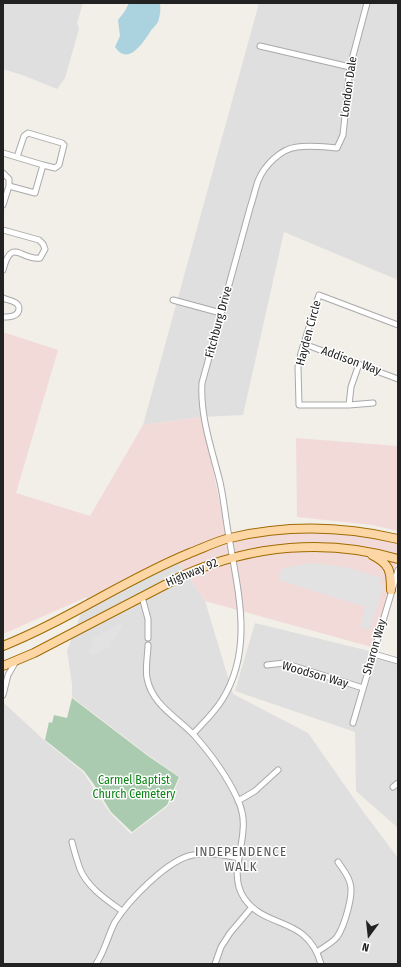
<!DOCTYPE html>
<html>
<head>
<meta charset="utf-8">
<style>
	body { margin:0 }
	#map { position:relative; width:401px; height:967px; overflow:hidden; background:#f2efe9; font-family:"Fira Sans Condensed",sans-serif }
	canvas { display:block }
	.frame { position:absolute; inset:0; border:4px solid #222; pointer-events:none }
	.north { position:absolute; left:349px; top:915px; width:40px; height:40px; -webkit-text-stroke:3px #fff; paint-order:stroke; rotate:195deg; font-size:11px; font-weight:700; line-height:16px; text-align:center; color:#222 }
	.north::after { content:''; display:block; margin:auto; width:14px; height:18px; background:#222; clip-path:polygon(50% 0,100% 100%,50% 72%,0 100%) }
</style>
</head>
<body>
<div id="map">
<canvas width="401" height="967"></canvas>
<div class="frame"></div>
<div class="north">N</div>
</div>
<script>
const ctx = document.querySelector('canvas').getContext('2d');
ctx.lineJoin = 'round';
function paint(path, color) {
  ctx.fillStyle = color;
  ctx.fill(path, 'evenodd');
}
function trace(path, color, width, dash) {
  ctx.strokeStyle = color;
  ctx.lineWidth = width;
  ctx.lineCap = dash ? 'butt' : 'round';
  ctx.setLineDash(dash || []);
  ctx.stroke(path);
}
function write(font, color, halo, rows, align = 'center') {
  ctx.font = font + ' "Fira Sans Condensed",sans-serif';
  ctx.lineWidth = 3;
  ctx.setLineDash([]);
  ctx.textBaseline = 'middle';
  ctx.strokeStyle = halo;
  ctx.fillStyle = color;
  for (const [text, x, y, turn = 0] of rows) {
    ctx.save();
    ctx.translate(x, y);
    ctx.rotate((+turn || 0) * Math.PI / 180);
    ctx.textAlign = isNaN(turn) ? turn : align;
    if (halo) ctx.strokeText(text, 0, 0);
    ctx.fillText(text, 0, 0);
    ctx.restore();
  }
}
paint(new Path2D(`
	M3,3H83L77,23L79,29L65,78L57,89L25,76L3,69Z
	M259,3H398V280L284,232L243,415L202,417L143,425Z
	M178,562L205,601L233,694L308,733L362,810L398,858V964H3V704L4,703L45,741L83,772L110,813L131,834L168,806L180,777L148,755L72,697V684L67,651L87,597L107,594Z
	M255,623L398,658V828L356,791L355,732L235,691Z`), '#e0dfdf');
paint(new Path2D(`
	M3,332L58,350L16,493L90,516L143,425L202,417L227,537L322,524L398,536V557L375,648L205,601L178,562L107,594L87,597L3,634Z
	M296,438L398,446V531L372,525L297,517Z`), '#f2dad9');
paint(new Path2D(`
	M72,698L148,756L179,777L167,805L132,832L111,812L93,783L84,771L45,740L49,722L52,723L54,715L67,718Z`), '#aacbaf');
paint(new Path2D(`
	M310,563L346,567L381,578L380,584L384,585L370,630L360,627L365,607L279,580L281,569Z
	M121,623L123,627L115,639L109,641L112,645L92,656L88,651L93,644L92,639Z`), '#e2e2e2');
paint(new Path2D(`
	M129,3H160C161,9 160,16 158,22C156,25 152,29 150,32C142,44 128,66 115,47L120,36L118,20L125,11Z`), '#aad3df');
const street = new Path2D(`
	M260,46L350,67
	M3,153L43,165L35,193L9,186V179L3,173
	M17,157L24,136L28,133L62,143L64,145L59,165L55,168L43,165
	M3,205L9,186
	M3,230L39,240L43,244L45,249L40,258C21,261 12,236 3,270
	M3,298C7,300 12,300 16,303C18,305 19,305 19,308C19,317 9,317 3,317
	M173,300L221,313
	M304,344L398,379
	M373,403L349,405H299L298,367L301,353L319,295L398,325
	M349,405L351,387L359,364
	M142,597L148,619V638
	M148,645C148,655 145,667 147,678C152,705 177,717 194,735C210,753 228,778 238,800C242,809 244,821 243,830C242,852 230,877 244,898C266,930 307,915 321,964
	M374,654L398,661
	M267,665L284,663L363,688
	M3,695L8,675L15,663
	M353,723L398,570
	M193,734C203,723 214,713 222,700C254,649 238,592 229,537C225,517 224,497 219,478C211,447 200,415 202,383L250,208C253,199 255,190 258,181C264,166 280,149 297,147C310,145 324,147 337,148L343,135L350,67L367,3
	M393,787L398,783
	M238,801L255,791L278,770
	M72,842C74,851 77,860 80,869C88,888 107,900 122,911
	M317,952C324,947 332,943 337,937C344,927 354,895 350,883C348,875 342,868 338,862
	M96,964C105,951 108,935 115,922C128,901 168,859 193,855C209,852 224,855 239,858
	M215,964L221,947L230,933L252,907`);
const primary = new Path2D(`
	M372,555C390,564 391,571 391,590
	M3,646C68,620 126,579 190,553C203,548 217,541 230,538C285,525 343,526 398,539
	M3,666L34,653L184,575C252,545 327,538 398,559`);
trace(street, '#a9a9a9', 7);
trace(primary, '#a06b00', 10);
trace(street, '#fff', 5);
trace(primary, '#fcd6a4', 8);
write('12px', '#222', '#fff', [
	["London Dale",349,87,-82],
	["Fitchburg Drive",219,322,-75],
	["Hayden Circle",309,333,-75],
	["Addison Way",351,361,20],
	["Highway 92",192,573,-23],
	["Sharon Way",375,647,-74],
	["Woodson Way",315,675,16]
]);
write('12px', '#0c8416', '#fff', [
	["Carmel Baptist",134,781],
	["Church Cemetery",134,795]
]);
ctx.letterSpacing = '1px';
write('13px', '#555', '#fff', [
	["INDEPENDENCE",241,852],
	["WALK",241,867]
]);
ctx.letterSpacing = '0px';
</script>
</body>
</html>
